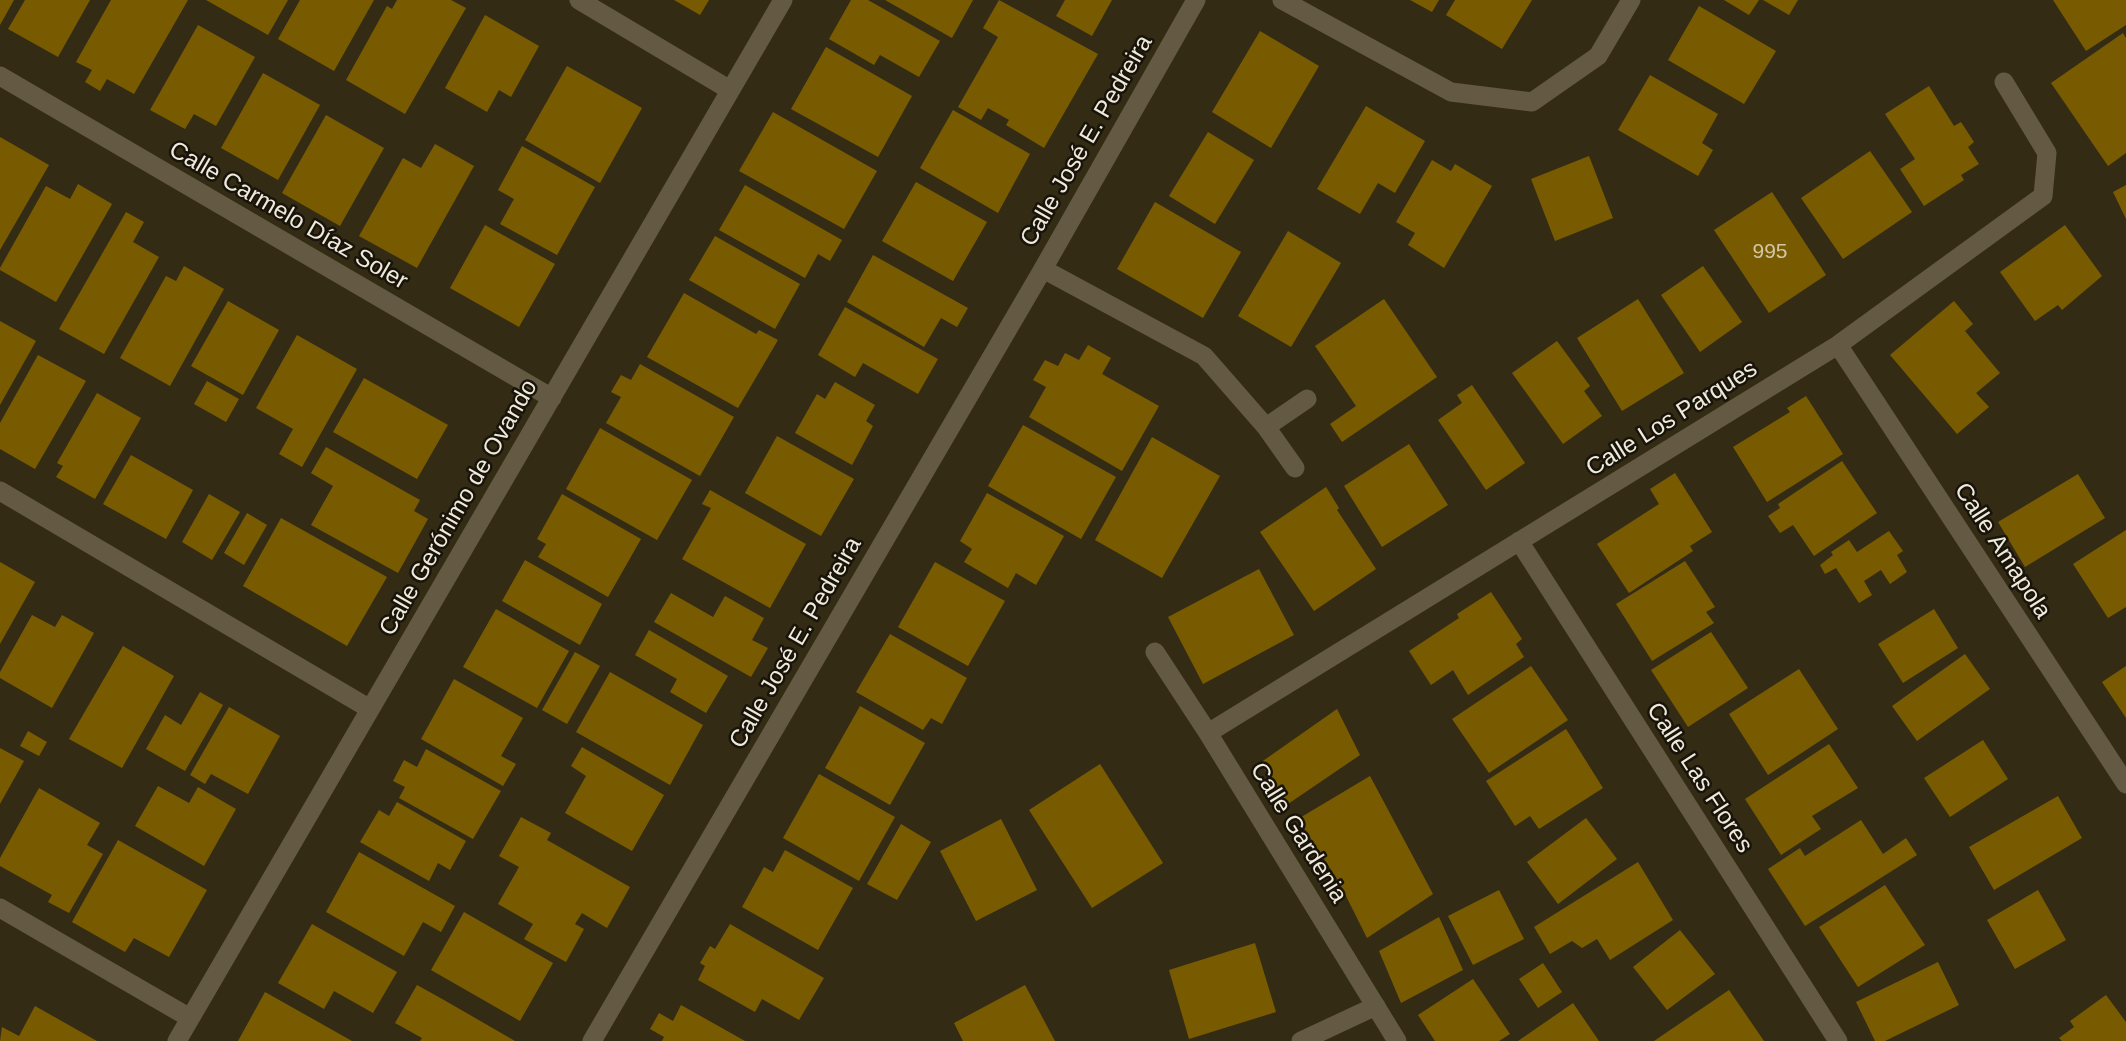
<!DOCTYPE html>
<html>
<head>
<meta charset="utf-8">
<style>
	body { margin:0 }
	canvas { display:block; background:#342b15 }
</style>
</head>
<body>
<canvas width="2126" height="1041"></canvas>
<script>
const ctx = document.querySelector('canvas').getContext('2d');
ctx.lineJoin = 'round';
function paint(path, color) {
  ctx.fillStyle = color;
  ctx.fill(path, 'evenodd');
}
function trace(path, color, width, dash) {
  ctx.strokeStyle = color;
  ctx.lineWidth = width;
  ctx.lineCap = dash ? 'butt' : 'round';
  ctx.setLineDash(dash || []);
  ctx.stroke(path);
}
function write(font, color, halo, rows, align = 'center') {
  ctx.font = font + ' Arial,sans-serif';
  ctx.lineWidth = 5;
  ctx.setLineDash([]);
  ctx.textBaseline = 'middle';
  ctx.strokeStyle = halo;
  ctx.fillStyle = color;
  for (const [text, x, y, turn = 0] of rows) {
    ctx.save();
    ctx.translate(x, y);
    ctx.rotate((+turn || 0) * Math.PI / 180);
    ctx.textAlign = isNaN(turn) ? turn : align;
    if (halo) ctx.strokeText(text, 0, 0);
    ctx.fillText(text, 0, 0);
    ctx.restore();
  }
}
paint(new Path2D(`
	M0,0H14L0,25Z
	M25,0H90L58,57L8,29Z
	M111,0H188L134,94L107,79L100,91L85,82L92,70L76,62Z
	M206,0H288L268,35Z
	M300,0H374L334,71L278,39Z
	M397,0H451L466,8L405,114L346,80L387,6L392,9Z
	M674,0H709L700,15Z
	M851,0H868L940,41L919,77L880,55L874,65L829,39Z
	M885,0H973L952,38Z
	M999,0L1098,54L1044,148L1006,125L1009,120L988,108L981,120L958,107L998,37L983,28Z
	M1065,0H1112L1092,36L1056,16Z
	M1410,0H1439L1432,12Z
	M1455,0H1532L1502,49L1446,15Z
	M1724,0H1759L1749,15Z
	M1763,0H1798L1789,15Z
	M2053,0H2126V25L2086,51Z
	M1699,6L1776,51L1744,104L1668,60Z
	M485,15L539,46L511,97L499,90L487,112L445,88Z
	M198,25L255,57L216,126L194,114L185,129L150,110Z
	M1260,31L1319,66L1271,148L1212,112Z
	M2123,33L2126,38V153L2108,166L2051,83Z
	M826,47L912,96L878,157L791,109Z
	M567,66L642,108L600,183L525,140Z
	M263,73L320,105L278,180L221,148Z
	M1650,75L1718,114L1702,143L1713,150L1698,176L1618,130Z
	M1929,86L1954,126L1961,122L1974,142L1968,147L1979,164L1961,175L1964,180L1924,206L1900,169L1915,159L1885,114Z
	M1366,106L1425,141L1395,193L1378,183L1360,214L1317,189Z
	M953,110L1030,154L998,213L920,168Z
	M773,112L877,171L844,229L739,171Z
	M326,115L384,148L340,226L282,193Z
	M1208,132L1254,160L1215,224L1169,196Z
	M0,137L49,165L0,250Z
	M435,144L474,166L417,268L359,236L403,158L421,168Z
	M522,146L595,187L557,255L500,224L514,199L498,190Z
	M1870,151L1912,212L1843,259L1801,198Z
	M1589,156L1613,218L1555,241L1531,179Z
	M1432,160L1451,171L1455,164L1492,186L1444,268L1408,245L1415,233L1396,222Z
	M916,182L987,222L953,281L882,241Z
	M78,184L112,204L56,302L0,270V268L46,186L70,199Z
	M745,185L842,240L830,261L818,254L805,278L719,230Z
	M2126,185V219L2113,192Z
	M1772,192L1826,275L1769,313L1714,230Z
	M1155,202L1241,252L1203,318L1117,269Z
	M126,212L144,222L133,242L159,257L104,354L59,329Z
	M485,225L555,264L519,327L450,288Z
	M2065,225L2102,276L2062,310L2058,305L2035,321L2000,272Z
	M1288,231L1341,263L1291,347L1238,316Z
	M715,236L800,284L775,329L689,280Z
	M873,255L968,308L957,327L941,318L924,347L847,302Z
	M184,266L224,289L170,386L120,358L166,276L176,281Z
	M1703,266L1742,322L1700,352L1661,295Z
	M684,293L756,334L759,330L778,340L738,408L647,357Z
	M1384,299L1437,377L1342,442L1330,424L1356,406L1315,346Z
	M1638,299L1684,373L1622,411L1577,338Z
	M228,301L279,330L243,395L191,366Z
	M1954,301L1973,324L1965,331L2000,373L1976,393L1989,407L1957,434L1890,355Z
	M845,307L938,359L918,394L863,363L855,377L818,355Z
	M0,321L36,341L0,405Z
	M297,335L357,369L302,467L279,454L293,429L256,408Z
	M1557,341L1590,386L1584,391L1602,416L1563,444L1512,373Z
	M1088,345L1111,358L1102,374L1159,406L1122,471L1029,417L1046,387L1033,380L1045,360L1058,366L1065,353L1079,360Z
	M38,355L86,381L35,469L0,449V423Z
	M640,364L734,417L700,476L606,423L621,397L611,392L621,375L631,380Z
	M364,378L448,425L417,479L333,432Z
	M207,381L239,399L226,422L194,404Z
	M835,382L875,405L866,421L873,426L852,465L795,433L817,394L825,399Z
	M1472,385L1525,463L1486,490L1438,420L1462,403L1457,395Z
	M97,393L141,418L95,499L56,477L63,466L57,463Z
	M1806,396L1843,454L1767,502L1733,447L1790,412L1787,408Z
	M1023,425L1116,477L1081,539L988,486Z
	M600,428L692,480L657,540L566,489Z
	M777,436L854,479L821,536L745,493Z
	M1152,437L1220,476L1162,578L1095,540Z
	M1409,444L1448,505L1382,547L1344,486Z
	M326,447L420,500L414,511L428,519L398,573L311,525L333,486L311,473Z
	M131,455L193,490L166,539L103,504Z
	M1842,461L1877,513L1814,556L1793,525L1780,533L1768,516L1780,508L1778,504Z
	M1675,473L1712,532L1690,546L1693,551L1629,593L1597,544L1659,504L1650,489Z
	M2078,474L2105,518L2025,567L1998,522Z
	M1326,487L1339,508L1337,510L1376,569L1314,611L1260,532Z
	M710,490L806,544L770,608L682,559L711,508L702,504Z
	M987,493L1064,536L1036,585L1016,573L1008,588L964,562L972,549L960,541Z
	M209,494L240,512L212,560L182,542Z
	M562,494L641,539L608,597L538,557L546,544L537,539Z
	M247,513L267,525L244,565L224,553Z
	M281,518L387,577L347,646L243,586Z
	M2126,530V607L2108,618L2073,564Z
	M1889,531L1903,551L1897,555L1907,572L1890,584L1881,570L1864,581L1872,595L1859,603L1836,568L1825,574L1820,565L1833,555L1831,552L1849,540L1857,552Z
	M525,560L602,604L580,645L502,601Z
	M1685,561L1715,607L1706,612L1714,623L1652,661L1616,604Z
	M0,562L35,582L0,644Z
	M935,562L1005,601L968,666L898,627Z
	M1259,569L1294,635L1203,684L1168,617Z
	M1491,592L1522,639L1516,644L1524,657L1468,695L1453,670L1431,685L1409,651L1459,618L1457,614Z
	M671,593L713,617L725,596L764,618L752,640L768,648L751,677L654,622Z
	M496,609L569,651L537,708L463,667Z
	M1934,609L1958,648L1903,683L1878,644Z
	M32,615L55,627L62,615L94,633L52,708L0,678V672Z
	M649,630L728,676L706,713L670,692L677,679L635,655Z
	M1711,632L1748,688L1688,727L1651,670Z
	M890,634L967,678L942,724L931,718L923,730L856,692Z
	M123,646L174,676L122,768L69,739Z
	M575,652L600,666L567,724L542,710Z
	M1965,654L1990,689L1917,741L1892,706Z
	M1531,666L1568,720L1489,773L1452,719Z
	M2126,666V718L2102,682Z
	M1799,669L1838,729L1768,775L1729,714Z
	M610,672L703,725L670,785L576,732Z
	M454,679L523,718L501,756L516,764L503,786L421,739Z
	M200,692L223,705L185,771L146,749L165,715L181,725Z
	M860,706L925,743L890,805L825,768Z
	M229,707L280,736L248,794L211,774L205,784L190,775Z
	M1337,709L1360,755L1288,804L1260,763Z
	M1566,729L1603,788L1539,829L1530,816L1515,826L1486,781Z
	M28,731L47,742L39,756L20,746Z
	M1983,740L2008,779L1950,817L1924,778Z
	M1829,744L1858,788L1812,816L1821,829L1781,855L1745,799Z
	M582,747L664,795L632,851L565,813L586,776L571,766Z
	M0,748L24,761L0,804Z
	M426,749L501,791L473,839L399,798L405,787L393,781L404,760L417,767Z
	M1100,764L1163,863L1092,908L1029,810Z
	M819,774L895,817L859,881L783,838Z
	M1370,776L1433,894L1367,938L1339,882L1298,819Z
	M158,786L189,803L198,787L236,809L204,866L135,826Z
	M39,788L100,823L87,845L103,854L69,913L48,902L52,895L0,866V858Z
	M2058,796L2082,838L1994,890L1969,847Z
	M397,802L466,841L450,870L438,863L429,881L360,842L379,810L389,816Z
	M521,817L551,833L547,840L630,887L607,928L582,913L575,924L584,929L566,962L524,939L533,924L498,904L519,867L499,856Z
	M1586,818L1617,859L1558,904L1527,862Z
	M1001,819L1037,890L976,921L940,851Z
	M1861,820L1883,854L1906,838L1917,855L1805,926L1768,869L1800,848L1805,856Z
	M901,824L931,842L897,900L867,884Z
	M118,840L207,890L169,957L134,938L125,952L72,922Z
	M785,850L853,888L818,950L742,907L764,867L773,872Z
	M359,852L455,906L441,932L423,922L404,956L326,912Z
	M1638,862L1673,920L1610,960L1597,939L1582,948L1572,941L1550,954L1534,927Z
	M1885,885L1925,945L1858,987L1819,927Z
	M1499,890L1524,939L1473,965L1448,916Z
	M2038,890L2066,940L2015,969L1987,920Z
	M464,912L553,963L520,1021L431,970Z
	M1439,917L1463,970L1401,1003L1379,951Z
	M312,924L397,972L373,1013L334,991L324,1009L278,983Z
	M730,924L824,978L799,1020L762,999L755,1012L698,980L705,966L700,963L710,946L715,949Z
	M1680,930L1715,974L1667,1010L1633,967Z
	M1255,943L1276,1012L1189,1039L1169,970Z
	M1938,962L1959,1005L1885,1041H1875L1856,1002Z
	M1543,963L1562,992L1538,1008L1519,979Z
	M1473,979L1510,1034L1499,1041H1435L1418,1015Z
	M417,985L444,1000L515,1041H420L422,1038L395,1023Z
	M1025,985L1055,1041H963L954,1023Z
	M1729,990L1764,1041H1654Z
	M265,992L352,1041H238Z
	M2106,995L2126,1022V1041H2062L2059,1038L2074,1027L2070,1021Z
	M1573,1003L1599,1041H1518Z
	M681,1005L745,1041H662L664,1037L650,1029L659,1013L673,1021Z
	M35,1006L97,1041H0L2,1027L19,1036Z`), '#785b00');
trace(new Path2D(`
	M579,0L730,90
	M1282,0L1451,92L1532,102L1598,56L1631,0
	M0,76L552,398
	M1043,269L1204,356L1266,427L1295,468
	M1838,345L2126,784
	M1266,427L1307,399
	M0,491L370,709
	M1519,541L1838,1041
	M1155,652L1208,733L1397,1041
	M1208,733L1838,345L2043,196L2047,153L2004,82
	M0,908L190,1018
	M177,1041L783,0
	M592,1041L1043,269L1196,0
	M1301,1041L1376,1006`), '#645a43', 19);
write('21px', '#d2c6a6', null, [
	["995",1770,252]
]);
write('24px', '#f0eadd', '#18140a', [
	["Calle José E. Pedreira",1087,141,-60],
	["Calle Carmelo Díaz Soler",288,216,30],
	["Calle Los Parques",1672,419,-32],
	["Calle Gerónimo de Ovando",459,508,-60],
	["Calle Amapola",2002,551,57],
	["Calle José E. Pedreira",796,643,-60],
	["Calle Las Flores",1699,778,57],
	["Calle Gardenia",1298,833,58]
]);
</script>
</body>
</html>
